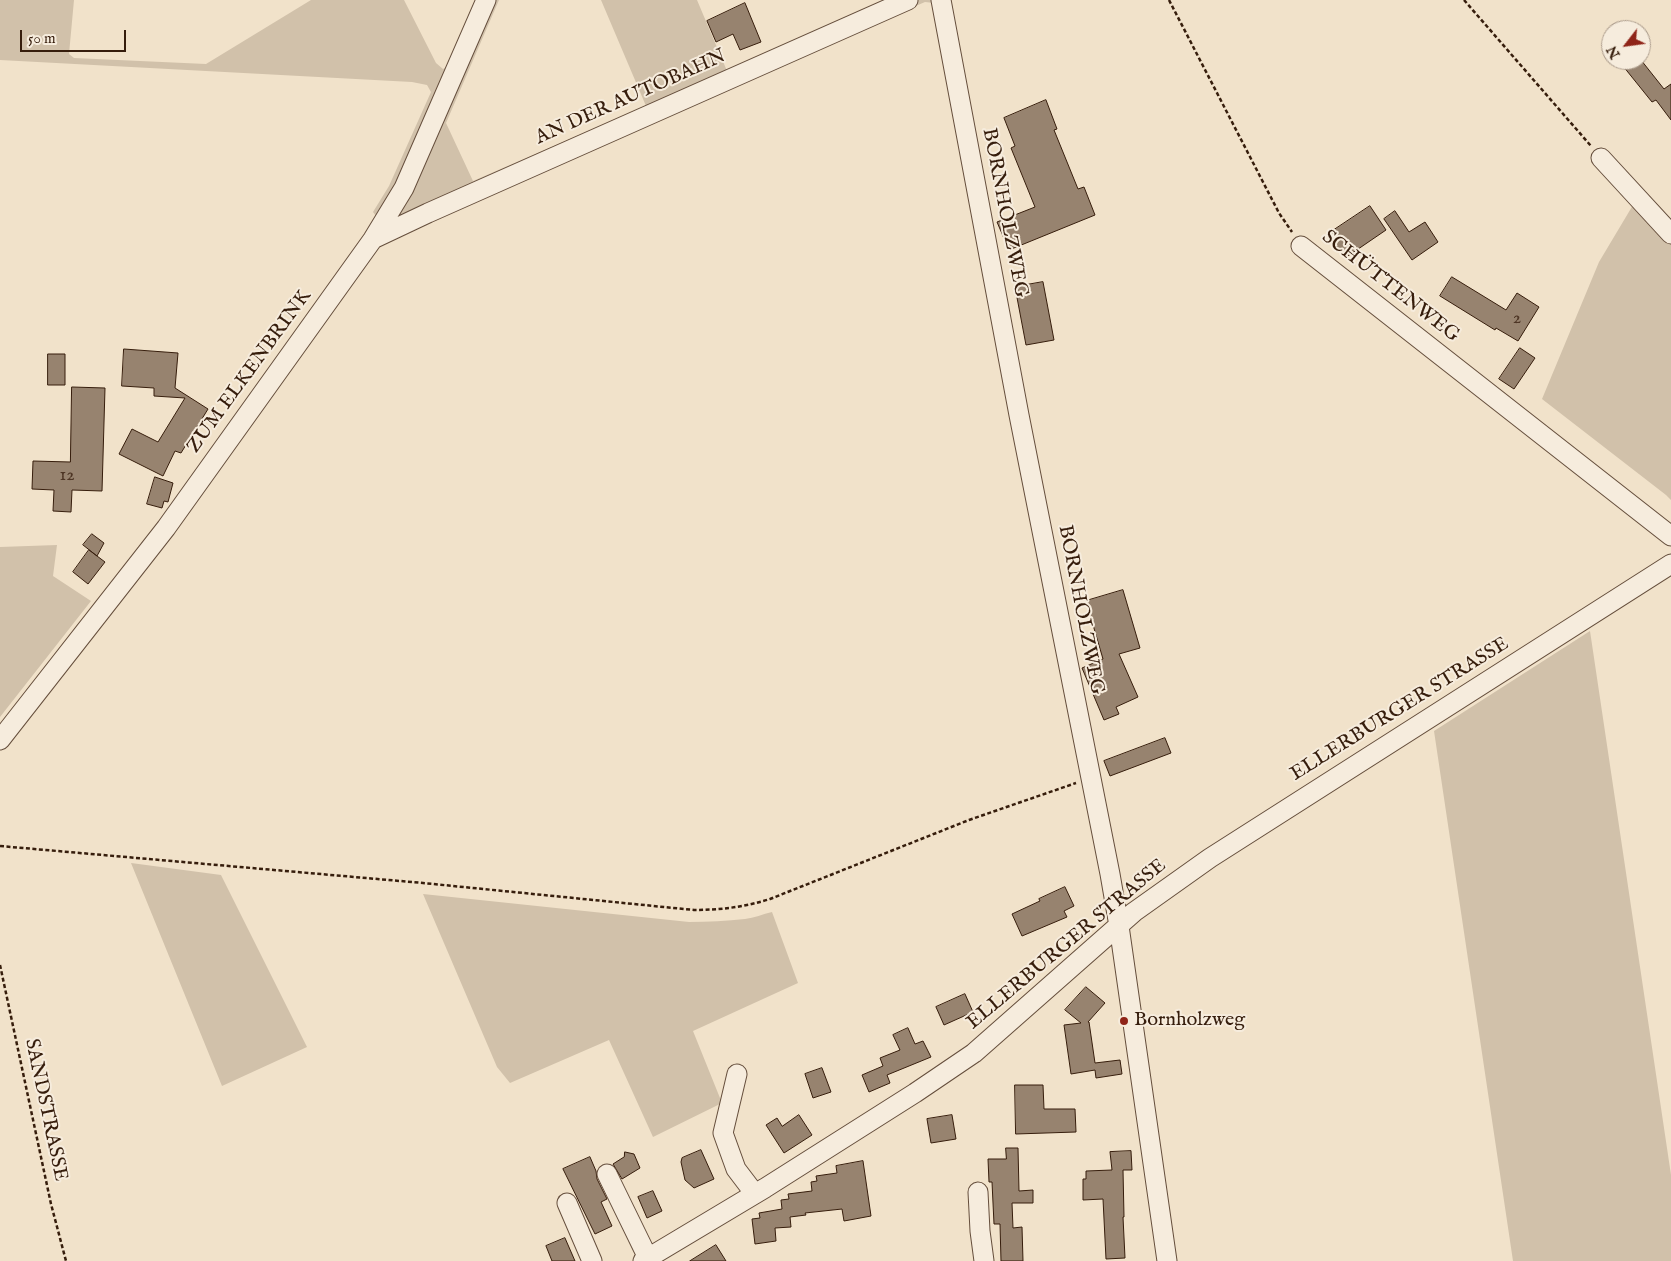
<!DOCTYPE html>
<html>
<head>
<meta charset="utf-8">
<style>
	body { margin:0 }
	#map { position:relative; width:1671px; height:1261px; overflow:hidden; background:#f1e2ca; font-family:"IM FELL English",serif }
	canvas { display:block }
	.north { position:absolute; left:1601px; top:20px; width:50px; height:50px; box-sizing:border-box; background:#f6ecdd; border:1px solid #a99989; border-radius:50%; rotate:240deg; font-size:14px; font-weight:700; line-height:20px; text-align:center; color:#361d0c }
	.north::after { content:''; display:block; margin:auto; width:18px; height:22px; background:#8f2418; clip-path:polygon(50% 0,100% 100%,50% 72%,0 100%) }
	.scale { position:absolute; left:20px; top:30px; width:106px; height:22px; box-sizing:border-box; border:2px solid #361d0c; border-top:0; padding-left:6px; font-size:15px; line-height:18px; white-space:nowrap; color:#361d0c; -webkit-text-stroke:4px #f6ecdd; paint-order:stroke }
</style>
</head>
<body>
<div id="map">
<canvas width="1671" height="1261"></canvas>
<div class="north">N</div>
<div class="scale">50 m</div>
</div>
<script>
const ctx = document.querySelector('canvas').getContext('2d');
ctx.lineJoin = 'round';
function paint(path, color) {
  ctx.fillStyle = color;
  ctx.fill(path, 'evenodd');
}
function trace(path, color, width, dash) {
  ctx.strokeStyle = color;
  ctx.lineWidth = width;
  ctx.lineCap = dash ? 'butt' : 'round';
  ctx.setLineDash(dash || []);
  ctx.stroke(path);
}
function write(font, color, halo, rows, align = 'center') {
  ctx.font = font + ' "IM FELL English",serif';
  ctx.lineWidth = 4;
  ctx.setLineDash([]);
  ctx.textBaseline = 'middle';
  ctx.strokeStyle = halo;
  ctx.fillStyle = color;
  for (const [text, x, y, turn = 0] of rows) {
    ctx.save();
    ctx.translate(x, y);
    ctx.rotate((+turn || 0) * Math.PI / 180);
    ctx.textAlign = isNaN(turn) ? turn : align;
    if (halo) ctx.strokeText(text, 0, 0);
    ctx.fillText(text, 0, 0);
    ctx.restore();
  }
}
paint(new Path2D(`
	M0,0H74L69,54L74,58L206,64L311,0H404L436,63L443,69L449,66L479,0H499L446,123L473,181L646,106L601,0H697L727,71L890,0H933L934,3L925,2L401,227L390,235L373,212L389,186L431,92L427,85L412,82L0,60Z
	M1636,200L1671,241V500L1666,495L1542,399L1599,262Z
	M57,545L53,576L91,601L0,717V547Z
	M1590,631L1671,1175V1261H1513L1434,731Z
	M131,863L221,875L307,1047L222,1086Z
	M423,894L689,922C708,922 727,921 745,919C754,918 763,914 772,912L798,983L693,1031L722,1103L653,1137L609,1040L510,1083L497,1067Z`), '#d1c1aa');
const building = new Path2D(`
	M745,3L761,42L740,50L733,34L716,42L707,21Z
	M1630,60H1641L1664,89L1671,84V120L1656,100L1652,102L1623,66Z
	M1046,100L1057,129L1054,130L1078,189L1084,187L1095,215L1009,250L997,222L1035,207L1011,148L1015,146L1004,118Z
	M1370,206L1386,230L1345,258L1328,234Z
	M1395,211L1409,232L1425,222L1438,242L1412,260L1384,219Z
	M1452,277L1506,310L1517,293L1539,307L1518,341L1496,328L1495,330L1440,296Z
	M1043,282L1054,340L1026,345L1015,287Z
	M1520,348L1535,358L1514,389L1499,379Z
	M124,349L178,353L175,388L208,409L181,453L175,451L163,476L119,454L132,429L158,442L185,398L154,396V388L122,386Z
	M48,354H65V385H48Z
	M72,387L105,388L102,491L72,490L71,512L53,511L54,490L32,489L33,461L70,462Z
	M155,477L173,483L168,502L164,501L162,508L147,504Z
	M92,534L104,543L97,556L83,545Z
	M89,550L105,562L88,584L73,572Z
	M1123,590L1140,648L1119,654L1138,697L1116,707L1119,714L1104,720L1082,668L1103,659L1086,601Z
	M1165,738L1171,753L1110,776L1104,761Z
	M1065,887L1074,906L1064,911L1067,917L1022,936L1012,914L1040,901L1039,899Z
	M1086,987L1105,1003L1088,1022H1089L1095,1063L1120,1060L1122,1074L1096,1078L1095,1070L1071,1074L1064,1025L1081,1023L1065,1010Z
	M965,994L973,1012L944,1025L936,1007Z
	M908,1028L915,1044L923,1041L931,1057L887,1075L890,1083L869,1092L862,1075L883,1066L880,1058L900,1050L893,1035Z
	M822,1068L831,1092L813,1098L805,1074Z
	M1015,1085H1043L1044,1109H1075L1076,1132L1016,1134Z
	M799,1115L812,1135L784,1153L766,1125L777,1118L782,1126Z
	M952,1115L956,1139L931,1143L927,1119Z
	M1006,1148H1018L1019,1191L1033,1190V1203H1012L1013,1228L1022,1227L1023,1261H1001L1000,1224H994L992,1182H989L988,1159H1006Z
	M701,1150L714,1179L694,1188L685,1180L681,1162L682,1158Z
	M1131,1151L1132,1170H1123L1124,1217H1123L1125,1258L1106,1259L1103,1199L1083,1200V1179H1086V1171L1112,1170L1110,1152Z
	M625,1152L634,1154L640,1168L622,1179L613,1164L624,1157Z
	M590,1157L596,1171L597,1179L607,1199L601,1202L612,1226L595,1234L563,1169Z
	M863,1161L871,1216L844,1221L842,1209L805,1213L806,1215L790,1217L791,1227L775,1228L776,1241L755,1244L752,1219L760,1218L759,1213L782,1209L781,1200L789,1199L788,1194L812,1191L811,1182L817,1181L816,1176L837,1173L836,1166Z
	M653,1191L662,1211L647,1218L638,1197Z
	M565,1238L575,1261H552L546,1246Z
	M716,1245L726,1261H690Z`);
paint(building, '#97836f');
trace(building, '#361d0c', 1);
const minor = new Path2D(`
	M941,0L1019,415L1110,874L1119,926L1167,1261
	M1601,158L1671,234
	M373,239L428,213L908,0
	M1301,246L1671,536
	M0,740L166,528L373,239L404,188L486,0
	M737,1074L723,1133L736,1169L755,1194
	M607,1174L648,1258
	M978,1192L980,1231L984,1261
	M567,1203L592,1261
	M643,1261L765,1188L915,1093L974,1053L1134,912L1210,858L1671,564`);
trace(minor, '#654e3c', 21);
trace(new Path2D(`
	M1169,0L1279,213L1292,232
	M1464,0L1591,146
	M0,846L423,883L694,910C720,910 745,907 770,899L969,820L1076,783
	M0,965L51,1204L66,1261`), '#361d0c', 2.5, [4, 2.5]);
trace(minor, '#f6ecdd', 19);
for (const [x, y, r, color] of [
	[1124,1021,5,"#8f2418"]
]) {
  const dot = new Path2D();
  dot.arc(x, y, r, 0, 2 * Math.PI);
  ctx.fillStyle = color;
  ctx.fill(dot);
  trace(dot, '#f6ecdd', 2);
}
write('18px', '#4e3625', null, [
	["2",1517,319],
	["12",67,476]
]);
write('20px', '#361d0c', '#f6ecdd', [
	["AN DER AUTOBAHN",631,98,-24],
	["BORNHOLZWEG",1004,213,79],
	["SCHÜTTENWEG",1390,287,38],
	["ZUM ELKENBRINK",250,372,-54],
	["BORNHOLZWEG",1080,610,79],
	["ELLERBURGER STRASSE",1400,710,-32],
	["ELLERBURGER STRASSE",1067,945,-40],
	["SANDSTRASSE",45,1110,78]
]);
write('20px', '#361d0c', '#f6ecdd', [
	["Bornholzweg",1134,1021]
], 'left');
</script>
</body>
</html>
